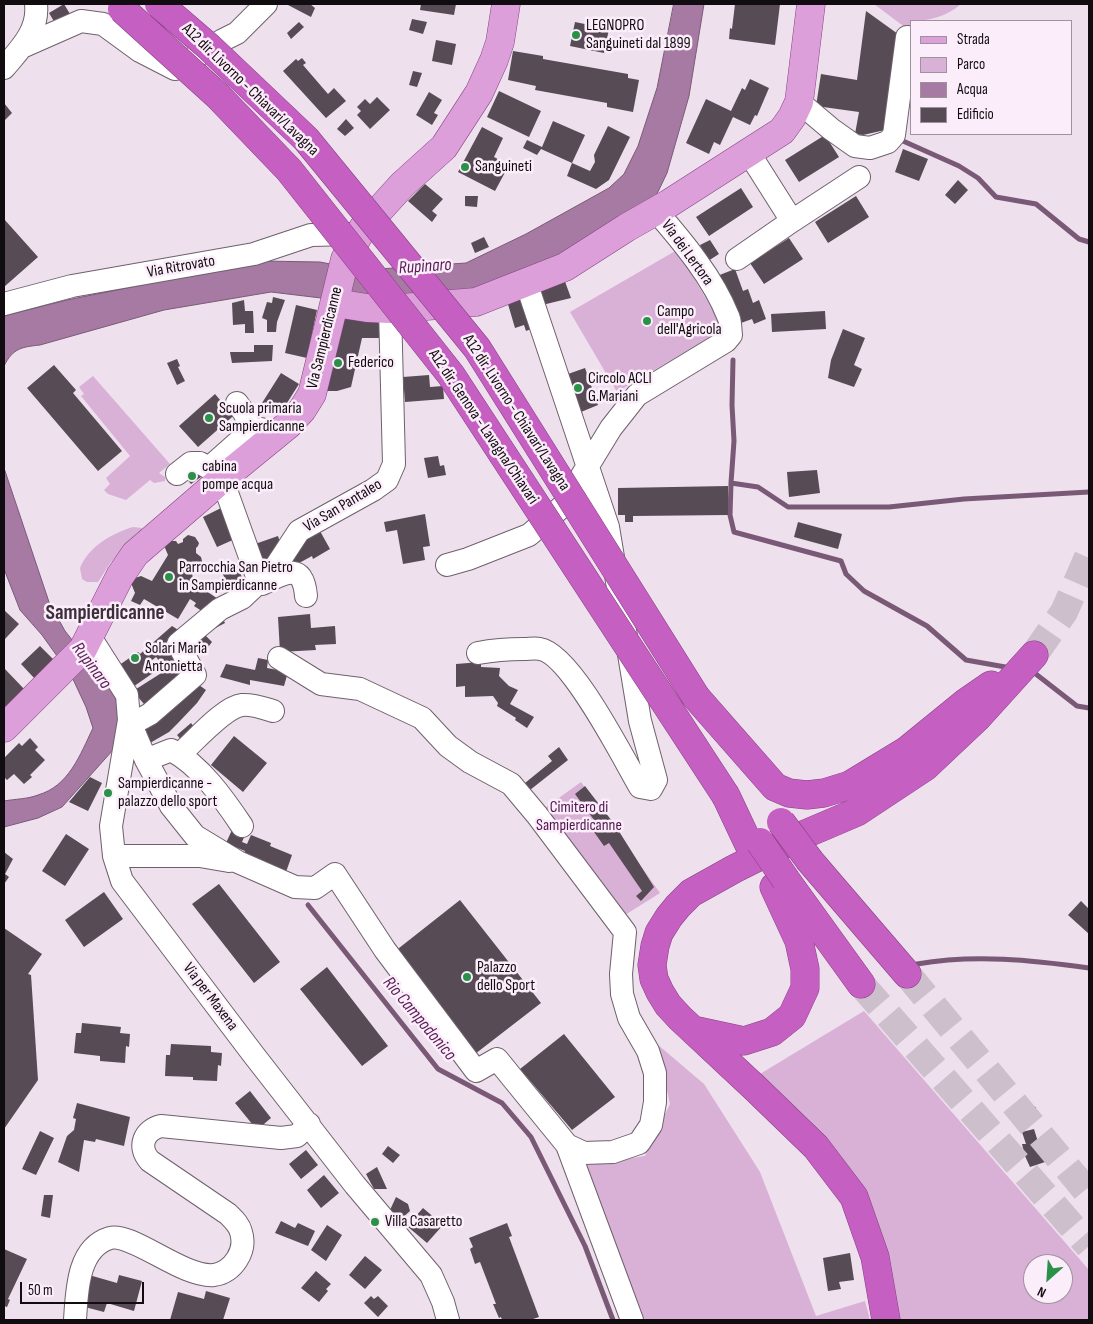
<!DOCTYPE html>
<html>
<head>
<meta charset="utf-8">
<style>
	body { margin:0 }
	#map { position:relative; width:1093px; height:1324px; overflow:hidden; background:#eee0ed; font-family:"Sofia Sans Condensed",sans-serif }
	canvas { display:block }
	.frame { position:absolute; inset:0; border:5px solid #110c10; pointer-events:none }
	.legend { position:absolute; left:910px; top:20px; width:162px; height:115px; box-sizing:border-box; background:#fcedfa; border:1px solid #9e939c; margin:0; padding:6px 9px; list-style:none; font-size:15px; color:#110c10 }
	.legend li { display:flex; align-items:center; gap:10px; height:25px }
	.legend b { width:25px; border:1px solid #9e939c }
	.north { position:absolute; left:1023px; top:1254px; width:50px; height:50px; box-sizing:border-box; background:#fcedfa; border:1px solid #9e939c; border-radius:50%; rotate:206deg; font-size:14px; font-weight:700; line-height:20px; text-align:center; color:#110c10 }
	.north::after { content:''; display:block; margin:auto; width:18px; height:22px; background:#299148; clip-path:polygon(50% 0,100% 100%,50% 72%,0 100%) }
	.scale { position:absolute; left:20px; top:1282px; width:124px; height:22px; box-sizing:border-box; border:2px solid #110c10; border-top:0; padding-left:6px; font-size:15px; line-height:18px; white-space:nowrap; color:#110c10; -webkit-text-stroke:4px #fcedfa; paint-order:stroke }
</style>
</head>
<body>
<div id="map">
<canvas width="1093" height="1324"></canvas>
<div class="frame"></div>
<ul class="legend">
<li><b style="height:6px;background:#dc9fda"></b>Strada</li>
<li><b style="height:14px;background:#d9b0d6"></b>Parco</li>
<li><b style="height:14px;background:#a77aa3"></b>Acqua</li>
<li><b style="height:14px;background:#574b56"></b>Edificio</li>
</ul>
<div class="north">N</div>
<div class="scale">50 m</div>
</div>
<script>
const ctx = document.querySelector('canvas').getContext('2d');
ctx.lineJoin = 'round';
function paint(path, color) {
  ctx.fillStyle = color;
  ctx.fill(path, 'evenodd');
}
function trace(path, color, width, dash) {
  ctx.strokeStyle = color;
  ctx.lineWidth = width;
  ctx.lineCap = dash ? 'butt' : 'round';
  ctx.setLineDash(dash || []);
  ctx.stroke(path);
}
function write(font, color, halo, rows, align = 'center') {
  ctx.font = font + ' "Sofia Sans Condensed",sans-serif';
  ctx.lineWidth = 5;
  ctx.setLineDash([]);
  ctx.textBaseline = 'middle';
  ctx.strokeStyle = halo;
  ctx.fillStyle = color;
  for (const [text, x, y, turn = 0] of rows) {
    ctx.save();
    ctx.translate(x, y);
    ctx.rotate((+turn || 0) * Math.PI / 180);
    ctx.textAlign = isNaN(turn) ? turn : align;
    if (halo) ctx.strokeText(text, 0, 0);
    ctx.fillText(text, 0, 0);
    ctx.restore();
  }
}
paint(new Path2D(`
	M874,4H961C947,16 930,21 912,21V26L906,28Z
	M677,250L724,329L617,392L570,312Z
	M93,376L170,464L159,473L165,477V481L154,483L150,480L126,500L108,494L104,490L110,484L106,478L130,456L81,396L84,394L79,387Z
	M133,527L142,528L139,534L111,562L98,582H87L82,579L80,568C89,546 111,534 133,527Z
	M581,782L660,893L625,915L545,808Z
	M864,1011L1089,1270V1320H898L872,1215L755,1077ZM1033,1264H1063V1294H1033Z
	M657,1044L704,1084L760,1172L816,1316L865,1301L870,1320H645L583,1166L645,1156L670,1104Z`), '#d9b0d6');
const water = new Path2D(`
	M674,4H704L689,96L667,173L656,196L586,244L500,283L465,291L386,297L321,298L271,292L164,310L40,345C22,347 13,348 4,366V316L67,300L261,261L320,262L351,268L379,269L466,263L526,234L609,188L624,174L638,146L657,88Z
	M4,468L49,602L65,631L108,685L122,708L113,750L62,807L38,818L4,827V801C15,799 28,799 38,795C69,786 80,755 93,728L86,707L72,677L42,635L20,610L4,569Z`);
paint(water, '#a77aa3');
trace(water, '#7a5977', 1);
trace(new Path2D(`
	M903,141L959,166L978,178L996,197L1036,204L1079,239L1089,242
	M733,360L732,405L734,441L731,483L730,515L734,532L841,561L846,574L864,591L927,626L966,660L1011,668
	M731,483L758,487L788,507H889L964,499L1089,492
	M1032,671L1077,706L1089,708
	M308,905L438,1069L502,1103L531,1137L585,1246L613,1320
	M917,964C974,954 1032,960 1089,968`), '#7a5977', 5);
paint(new Path2D(`
	M64,4L70,14L55,23L49,13Z
	M289,4H310L315,8L311,17L288,5Z
	M421,4H456L454,15L420,10Z
	M735,4H780L775,45L729,39L730,28L732,29Z
	M866,11L898,34L885,130L863,135L855,134L859,112L816,106L821,74L857,80Z
	M412,19L427,22L423,34L409,30Z
	M299,22L304,27L291,39L287,33Z
	M575,22L609,29L604,53L570,46Z
	M436,40L456,44L452,65L432,61Z
	M513,51L543,56V59L628,74V78L639,80L633,112L607,107V103L535,90L536,86L508,80Z
	M302,58L306,63L303,65L328,94L334,88L346,101L326,118L283,71L296,59L298,61Z
	M413,71L422,73L417,87L409,85Z
	M750,79L769,88L757,116L755,115L750,125L733,117L720,145L714,142L709,154L686,143L706,99L731,111L742,88L745,90Z
	M499,91L541,111L529,137L487,117Z
	M429,92L442,100L434,113L438,115L432,125L416,115Z
	M377,97L390,110L370,129L357,115L361,111L357,107L365,99L370,104Z
	M4,103L12,113L4,121Z
	M346,119L354,128L345,136L337,129Z
	M553,121L585,135L572,163L541,149L537,155L523,148L527,140L542,147Z
	M608,126L630,137L609,180L596,189L567,176L572,163L590,171L595,162L594,155Z
	M482,127L503,138L494,157L509,165L495,191L458,172Z
	M825,135L839,157L799,182L785,160Z
	M903,149L928,159L919,181L895,172Z
	M958,180L968,190L955,204L945,195Z
	M425,184L443,199L432,211L437,215L432,222L408,201Z
	M741,188L753,207L709,236L696,217Z
	M465,196H478L477,207L465,206Z
	M856,196L869,217L828,243L815,222Z
	M4,219L38,257L4,287Z
	M484,237L489,247L475,253L471,243Z
	M789,238L803,259L764,284L750,263Z
	M710,240L719,254L708,261L700,245Z
	M735,269L743,291L748,289L753,303L759,300L766,319L754,324L752,319L741,323L717,276Z
	M563,276L571,298L538,306L532,287Z
	M524,288L536,327L526,331L524,325L515,328L505,294Z
	M273,297L285,300L277,322L276,332H267V320L262,318L267,302L272,303Z
	M244,300L245,311H253L254,333H245V324L233,325L232,303Z
	M296,305L317,310L307,358L285,353Z
	M825,311L826,329L772,332L771,314Z
	M342,316L381,317V338H362L351,387L337,391H326Z
	M843,329L865,338L854,365L862,369L854,387L828,378L831,360Z
	M254,345H273L272,361L232,363L230,352H254Z
	M177,359L180,366L178,367L185,381L177,385L167,363Z
	M54,365L76,390L73,393L122,451L98,471L27,388Z
	M585,368L598,405L581,412L568,374Z
	M281,373L299,384L280,414L262,403Z
	M429,375L430,387L443,386L444,399L405,402L403,377Z
	M215,394L226,407L232,401L240,410L198,447L179,426Z
	M438,456L440,466L444,465L446,475L428,478L424,458Z
	M194,468L201,477L191,484L184,476Z
	M817,470L820,493L789,497L787,472Z
	M728,486V515L633,516V522H625V515H618V488Z
	M221,508L235,539L217,547L203,517Z
	M425,514L430,546L423,547L425,560L403,564L397,530L386,532L384,522Z
	M798,522L842,534L838,549L794,537Z
	M320,531L330,549L313,559L312,556L301,562L284,564L293,546Z
	M188,535L195,537L199,543L198,546L196,548V553L201,557L202,561L199,567L192,570L193,582L221,601L230,595L221,568L238,564L243,582L238,583L240,590L208,615L194,606L196,603L190,599L178,619L144,599L140,605L131,601L135,593L131,583L135,578L141,576L152,581L168,555L165,548L166,544L171,541H176L178,544L183,542V539Z
	M278,536L283,552L263,569L255,544Z
	M4,610L19,624L5,639L4,637Z
	M220,613L225,623L204,634L212,642L202,655L195,652L187,653Z
	M310,614L311,628L335,626L336,644L315,645L316,650L280,652L278,617Z
	M172,626L183,633L188,675L149,710L133,691L163,672L161,669L163,668L157,658L156,657L147,664L153,673L130,689L115,668L138,652L140,654Z
	M40,646L54,660L35,679L21,664Z
	M258,658L268,660L267,668L288,672L284,686L250,680V685L220,677L226,664L255,670Z
	M481,662V667L500,668L499,676L509,686L518,690L510,704L534,717L527,728L515,720L516,718L497,706L498,703L493,696L465,697V686L456,687V664Z
	M4,668L25,690L4,711Z
	M192,680L206,690L197,703L179,722L169,732L150,743L141,727Z
	M191,723L197,731L183,742L177,735Z
	M234,736L267,763L243,792L211,765Z
	M30,738L38,747L35,750L45,760L30,775L32,777L24,784L14,774L7,780L4,777V758L19,743L22,746Z
	M559,747L568,760L530,790L525,783L552,761L548,756Z
	M90,777L102,783L88,811L69,802Z
	M585,786L615,825L654,887L641,901L636,896L642,891L609,843L604,846L594,832L600,828L575,794Z
	M232,830L245,835L242,842L247,844L251,835L271,843L270,846L292,855L286,872L244,855L245,851L226,843Z
	M66,834L89,849L65,886L42,871Z
	M4,852L13,859L5,874L9,877L4,884Z
	M219,884L280,962L254,983L192,904Z
	M104,892L123,919L84,947L65,920Z
	M460,900L541,1003L475,1054L394,952Z
	M1081,901L1089,909V934L1068,915Z
	M4,928L42,954L28,974L31,975L38,1080L4,1129Z
	M327,967L388,1046L362,1066L300,989Z
	M82,1023L121,1027L120,1033L130,1034L129,1047L126,1046L125,1063L100,1061V1056L74,1053L76,1033H81Z
	M564,1034L615,1097L572,1130L520,1069Z
	M171,1044L211,1046V1052L222,1053L221,1066L218,1065L217,1081L193,1080V1077L165,1076L166,1055H170Z
	M250,1091L271,1118L257,1130L235,1103Z
	M77,1103L130,1117L124,1146L96,1139L95,1142L84,1140L79,1172L58,1162L67,1136L74,1130L76,1119L73,1118Z
	M1023,1106L1036,1107V1117H1022Z
	M1034,1129L1042,1155L1051,1152L1054,1159L1030,1167L1025,1156L1022,1144H1026L1022,1132Z
	M40,1131L54,1138L36,1175L22,1169Z
	M388,1146L400,1155L393,1163L382,1154Z
	M306,1150L318,1165L301,1179L289,1164Z
	M377,1167L387,1189H374L366,1174Z
	M324,1175L339,1193L321,1208L307,1190Z
	M44,1195H53L50,1218L41,1216Z
	M396,1197L408,1204L410,1211L400,1220L390,1210Z
	M423,1208L443,1225L427,1243L407,1226Z
	M281,1221L295,1228L298,1223L315,1231L308,1246L275,1233Z
	M507,1223L512,1236L509,1237L539,1317L530,1320H502L501,1317L499,1318L493,1304H496L480,1262L475,1264L470,1249L473,1247L469,1238Z
	M327,1225L342,1235L326,1261L311,1250Z
	M4,1249L27,1259L8,1299L10,1300L7,1307L4,1306Z
	M850,1253L854,1280L839,1282L841,1289L828,1291L823,1258Z
	M365,1256L382,1270L365,1289L349,1275Z
	M316,1271L331,1284L326,1289L328,1291L319,1302L301,1288Z
	M89,1275L117,1283L119,1275L142,1281L134,1311L107,1303L104,1312L81,1306Z
	M206,1291L230,1298L223,1320H170L178,1292L204,1299Z
	M371,1296L374,1299L378,1296L388,1306L378,1317L364,1303Z`), '#574b56');
trace(new Path2D(`
	M1034,655L1064,612L1089,555
	M907,974L1089,1194
	M861,984L1089,1246`), '#cdc0cc', 28, [28, 14]);
const minor = new Path2D(`
	M22,47L81,21L103,24L140,51L175,69L223,40L237,33L266,4
	M4,68C20,49 39,31 36,4
	M799,102L831,129L855,146L870,148L888,142L894,135L907,37
	M792,221L859,177
	M737,259L792,221L749,153
	M4,304L72,286L254,254L311,235L353,234
	M237,403L245,414L249,428L255,430L261,429
	M177,474L191,463H200L209,468L253,429
	M222,479L259,582L262,584C284,573 303,561 306,596
	M447,565L468,559L529,535L564,505L611,428L637,395L726,341L731,335C730,329 731,321 728,316C713,278 683,242 656,211
	M90,637L127,695L129,720L111,826L114,856L122,881L253,1054L355,1185L431,1275L443,1302L448,1320
	M478,653C494,650 509,649 524,649C529,649 535,648 540,649C571,654 623,758 640,787L651,789L656,780L640,721L608,527L526,282
	M279,658L321,684L360,689L422,718L448,746L470,762L511,784L537,815L625,932L621,974L622,994L629,1018L648,1051L655,1073V1102L651,1125L639,1143L613,1152L584,1153L567,1145
	M129,720L146,760L171,806L195,836L238,862L295,887L315,888L335,874L385,950L476,1071L497,1059L567,1145L632,1320
	M129,720L141,719L150,714L195,675L178,644L220,609L242,598L276,566L299,531L373,490L387,480L394,464L390,309
	M180,754C194,742 224,707 242,705C252,704 263,708 273,711
	M146,760L171,750C200,765 224,799 242,826
	M114,856H200L229,861
	M75,1320C77,1292 77,1248 110,1238C132,1232 183,1278 214,1275C233,1272 247,1251 241,1232C239,1224 233,1219 228,1214L150,1161C137,1147 144,1130 161,1126L281,1138L297,1136L309,1124`);
const major = new Path2D(`
	M335,303L367,308L390,309L476,302L565,267L626,228L668,204L782,131L792,117L799,102L811,4
	M4,728L83,649L120,576L135,554L222,479L288,425L302,410L312,394L345,259L363,228L402,185L444,147L479,93L494,60L500,42L506,4`);
const highway = new Path2D(`
	M696,697L775,787L789,793L807,795L824,793L850,785L906,751L965,703L991,685
	M726,796L751,849
	M810,861L907,974
	M786,880L861,984
	M693,1030L744,1041L772,1032L792,1016L805,988V969L799,941L774,887
	M886,1320L875,1257L854,1197L816,1147L755,1088L680,1018L668,1005L660,992L654,979L652,965L655,946L659,933L669,917L678,906L691,893L734,869L796,838L857,812L925,767L977,718L1034,655`);
trace(minor, '#6e616c', 24);
trace(major, '#864283', 29);
trace(highway, '#864283', 29);
trace(minor, '#fff', 22);
trace(major, '#dc9fda', 28);
trace(highway, '#c55fc1', 28);
const highwayBridge = new Path2D(`
	M159,4L209,47L306,139L477,348L696,697
	M122,9L218,96L289,170L451,375L726,796
	M781,822L810,861
	M760,842L786,880`);
trace(highwayBridge, '#864283', 29, []);
trace(highwayBridge, '#c55fc1', 28);
for (const [x, y, r, color] of [
	[576,35,5,"#299148"],
	[465,167,5,"#299148"],
	[647,321,5,"#299148"],
	[338,363,5,"#299148"],
	[578,388,5,"#299148"],
	[209,418,5,"#299148"],
	[192,476,5,"#299148"],
	[169,577,5,"#299148"],
	[135,658,5,"#299148"],
	[108,793,5,"#299148"],
	[467,977,5,"#299148"],
	[375,1222,5,"#299148"]
]) {
  const dot = new Path2D();
  dot.arc(x, y, r, 0, 2 * Math.PI);
  ctx.fillStyle = color;
  ctx.fill(dot);
  trace(dot, '#fcedfa', 2);
}
write('16px', '#110c10', '#fcedfa', [
	["LEGNOPRO",586,26],
	["Sanguineti dal 1899",586,44],
	["Sanguineti",475,167],
	["Campo",657,312],
	["dell'Agricola",657,330],
	["Federico",348,363],
	["Circolo ACLI",588,379],
	["G.Mariani",588,397],
	["Scuola primaria",219,409],
	["Sampierdicanne",219,427],
	["cabina",202,467],
	["pompe acqua",202,485],
	["Parrocchia San Pietro",179,568],
	["in Sampierdicanne",179,586],
	["Solari Maria",145,649],
	["Antonietta",145,667],
	["Sampierdicanne -",118,784],
	["palazzo dello sport",118,802],
	["Palazzo",477,968],
	["dello Sport",477,986],
	["Villa Casaretto",385,1222]
], 'left');
write('16px', '#110c10', '#fcedfa', [
	["A12 dir. Livorno - Chiavari/Lavagna",250,90,44],
	["Via dei Lertora",687,253,54],
	["Via Ritrovato",181,267,-10],
	["Via Sampierdicanne",325,338,-76],
	["A12 dir. Livorno - Chiavari/Lavagna",516,413,57],
	["A12 dir. Genova - Lavagna/Chiavari",483,427,56],
	["Via San Pantaleo",343,506,-31],
	["Via per Maxena",210,997,53]
]);
write('16px', '#4e164d', '#fcedfa', [
	["Cimitero di",579,808],
	["Sampierdicanne",579,826]
]);
write('italic 18px', '#551d53', '#fcedfa', [
	["Rupinaro",425,267,-4],
	["Rupinaro",91,666,53],
	["Rio Campodonico",419,1019,50]
]);
write('bold 21px', '#3b303a', '#fcedfa', [
	["Sampierdicanne",105,614]
]);
</script>
</body>
</html>
